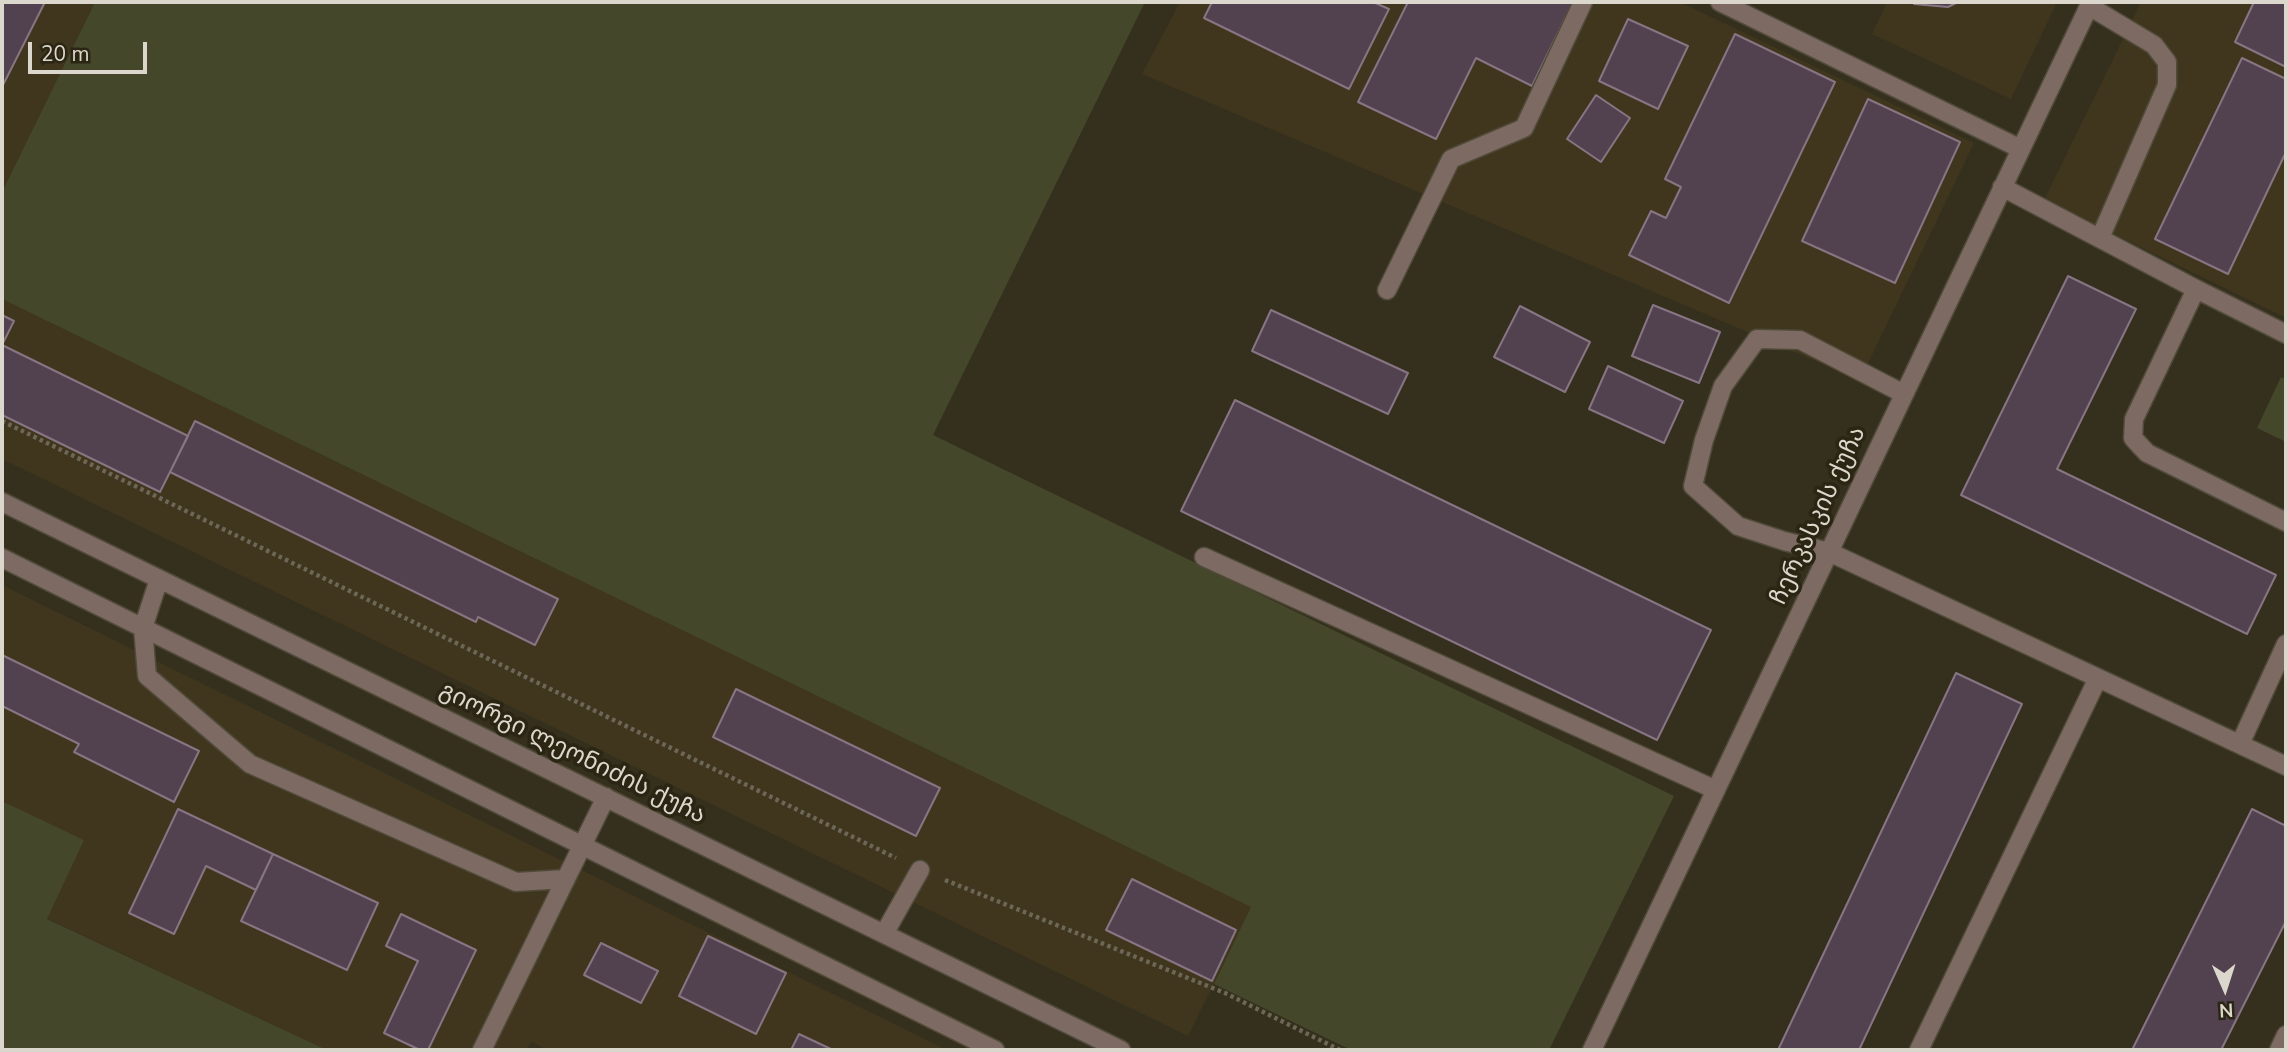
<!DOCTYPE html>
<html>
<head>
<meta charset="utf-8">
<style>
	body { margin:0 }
	#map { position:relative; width:2288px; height:1052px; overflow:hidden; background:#352f1d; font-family:"Nunito Sans",sans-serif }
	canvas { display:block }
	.frame { position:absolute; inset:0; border:4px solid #dcd7cc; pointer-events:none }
	.north { position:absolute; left:2190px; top:954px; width:70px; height:70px; -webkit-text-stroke:5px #2b2513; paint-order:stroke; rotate:177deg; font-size:19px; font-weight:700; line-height:28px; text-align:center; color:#dcd7cc }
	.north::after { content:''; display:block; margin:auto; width:24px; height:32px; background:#dcd7cc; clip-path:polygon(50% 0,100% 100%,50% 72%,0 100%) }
	.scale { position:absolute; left:28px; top:42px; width:119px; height:32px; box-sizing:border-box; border:4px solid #dcd7cc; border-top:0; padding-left:9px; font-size:21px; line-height:24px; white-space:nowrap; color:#dcd7cc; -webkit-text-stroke:5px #2b2513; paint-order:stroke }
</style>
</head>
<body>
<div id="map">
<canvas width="2288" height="1052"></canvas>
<div class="frame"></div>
<div class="north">N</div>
<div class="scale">20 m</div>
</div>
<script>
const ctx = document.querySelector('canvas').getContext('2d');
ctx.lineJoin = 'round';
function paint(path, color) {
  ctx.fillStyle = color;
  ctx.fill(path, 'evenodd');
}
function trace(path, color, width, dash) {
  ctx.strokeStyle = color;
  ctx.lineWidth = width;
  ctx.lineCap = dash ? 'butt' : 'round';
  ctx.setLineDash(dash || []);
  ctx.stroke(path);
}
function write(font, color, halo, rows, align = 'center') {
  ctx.font = font + ' "Nunito Sans","Noto Sans Georgian",sans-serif';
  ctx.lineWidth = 7;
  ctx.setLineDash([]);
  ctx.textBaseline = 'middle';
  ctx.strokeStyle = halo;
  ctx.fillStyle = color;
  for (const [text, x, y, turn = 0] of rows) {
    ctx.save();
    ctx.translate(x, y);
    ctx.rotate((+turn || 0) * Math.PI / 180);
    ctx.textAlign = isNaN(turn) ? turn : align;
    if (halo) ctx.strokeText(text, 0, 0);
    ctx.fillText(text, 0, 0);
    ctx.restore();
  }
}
paint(new Path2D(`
	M2,2H95L2,192Z
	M1180,2H1680L1974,143L1860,380L1142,74Z
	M1887,2H2057L2011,99L1872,34Z
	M2141,2H2286V318L2044,200Z
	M2,299L1252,907L1188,1036L2,459Z
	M2,585L947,1050H548L531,1042L526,1050H327L46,918L83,840L2,801Z`), '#3f361d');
paint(new Path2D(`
	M95,2H1145L933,435L1674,796L1549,1050H1351L1214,984L1251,907L2,299V192Z
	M2281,377L2286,379V442L2257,428Z
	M2,801L84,840L47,919L327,1050H2Z`), '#44472a');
const building = new Path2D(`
	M2,2H45L2,87L3,17Z
	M1212,2H1373L1389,9L1349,89L1204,18Z
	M1408,2H1573L1532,86L1476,58L1436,139L1358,102Z
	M1915,2H1958L1948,7L1914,4Z
	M2254,2H2286V67L2235,42Z
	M1628,19L1688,46L1658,109L1599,81Z
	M1735,34L1835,82L1729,303L1629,255L1651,211L1666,218L1681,187L1665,179Z
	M2242,58L2286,79V152L2228,274L2155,239Z
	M1596,95L1630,118L1601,162L1567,139Z
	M1868,99L1960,142L1895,283L1802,241Z
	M2068,276L2136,309L2057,469L2276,575L2247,634L1961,495Z
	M1653,305L1720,332L1699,383L1632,356Z
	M1520,306L1590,342L1565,392L1494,357Z
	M1271,310L1408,373L1388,414L1252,351Z
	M2,315L14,321L2,345L188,436L160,492L2,415Z
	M1608,366L1683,401L1664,443L1589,409Z
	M1235,400L1711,630L1657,740L1181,511Z
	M195,421L558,599L535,645L478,617L476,622L170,472Z
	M2,655L199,751L174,802L74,752L79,744L2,706Z
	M1956,673L2022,704L1859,1050H1778Z
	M736,689L940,788L916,836L713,737Z
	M178,809L273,854L256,890L206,866L174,934L129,913Z
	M2252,809L2286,826V921L2221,1050H2132Z
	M273,854L378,903L347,970L241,921Z
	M1132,879L1236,930L1212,981L1106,930Z
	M401,914L476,950L428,1050H420L384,1033L418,961L386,946Z
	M708,936L786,973L756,1034L679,996Z
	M601,943L658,971L641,1003L584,975Z
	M799,1034L833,1050H791Z`);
paint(building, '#52424f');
trace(building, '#877583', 2);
const minor = new Path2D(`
	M1720,2L2021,149
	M2089,6L2154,45L2167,62V85L2100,238
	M2002,187L2196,289L2134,419L2133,438L2147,453L2286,522
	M2196,289L2286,334
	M1387,290L1451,159L1524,128L1583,2
	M1904,394L1800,340L1757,339L1723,386L1704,440L1693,486L1738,526L1784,541L1829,552L2286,766
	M2,502L1121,1050
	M1204,557L1716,790
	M2,558L995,1050
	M159,579L143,628L147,676L250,764L516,882L566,879
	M2240,744L2286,644
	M884,934L920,870
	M482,1050L606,797
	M1592,1050L2091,2
	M1919,1050L2098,678
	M2279,1050L2286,1035`);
trace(minor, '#504a39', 21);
trace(new Path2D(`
	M2,421L896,858
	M945,880L1225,993L1340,1050`), '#6d6758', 4.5, [3.5, 3.5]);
trace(minor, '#7c6a63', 18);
write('24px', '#dcd7cc', '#2b2513', [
	["ჩერკასკის ქუჩა",1819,516,-65],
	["გიორგი ლეონიძის ქუჩა",572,754,26]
]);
</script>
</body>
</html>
